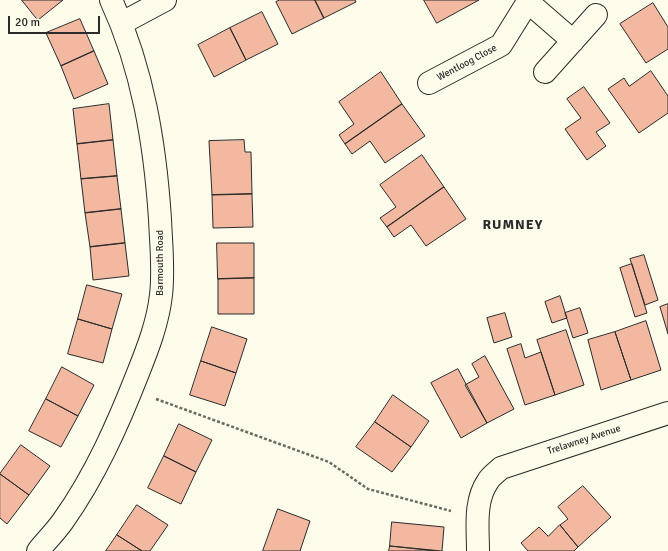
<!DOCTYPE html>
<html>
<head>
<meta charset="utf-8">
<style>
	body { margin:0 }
	#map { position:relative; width:668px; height:551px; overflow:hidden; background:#fdfbea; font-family:Signika,sans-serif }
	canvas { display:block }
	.scale { position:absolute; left:8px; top:16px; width:92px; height:18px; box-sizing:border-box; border:2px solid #2b2b2b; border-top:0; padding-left:5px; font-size:12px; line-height:14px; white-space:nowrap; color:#2b2b2b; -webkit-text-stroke:3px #fdfbea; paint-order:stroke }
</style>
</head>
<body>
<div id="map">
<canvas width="668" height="551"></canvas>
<div class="scale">20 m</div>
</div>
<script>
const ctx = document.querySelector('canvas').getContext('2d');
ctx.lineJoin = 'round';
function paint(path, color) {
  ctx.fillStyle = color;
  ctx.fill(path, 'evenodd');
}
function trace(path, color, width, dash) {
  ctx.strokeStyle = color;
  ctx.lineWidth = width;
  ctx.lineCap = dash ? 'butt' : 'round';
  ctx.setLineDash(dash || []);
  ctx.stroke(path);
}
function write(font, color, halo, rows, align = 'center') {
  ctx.font = font + ' Signika,sans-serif';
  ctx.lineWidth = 3;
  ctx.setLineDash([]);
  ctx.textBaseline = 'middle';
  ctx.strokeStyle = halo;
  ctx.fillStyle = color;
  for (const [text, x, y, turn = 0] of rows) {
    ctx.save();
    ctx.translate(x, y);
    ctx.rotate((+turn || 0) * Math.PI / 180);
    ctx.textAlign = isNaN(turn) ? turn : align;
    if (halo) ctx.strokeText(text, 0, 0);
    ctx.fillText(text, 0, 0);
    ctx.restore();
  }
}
const building = new Path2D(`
	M22,0H63L38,20Z
	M280,0H315L324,18L292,34L276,2Z
	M315,0H355L356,2L324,18Z
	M424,0H479L437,23Z
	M653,3L668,27V49L646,63L620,24Z
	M262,12L278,44L246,60L230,28Z
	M80,19L94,51L61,66L46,33Z
	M230,28L246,60L214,77L198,45Z
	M94,51L108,84L74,99L61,66Z
	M651,71L668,96V113L639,133L608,89L624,78L629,86Z
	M381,72L402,104L345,144L339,135L354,124L339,102Z
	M584,87L610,123L596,132L606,146L587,160L565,129L581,118L567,99Z
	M109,104L113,140L77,144L73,109Z
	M402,104L425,136L385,163L370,141L352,154L345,144Z
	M113,140L117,176L81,179L77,144Z
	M244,140L245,152H251L252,194L212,195L209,141Z
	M422,155L444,187L387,227L380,218L396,207L380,185Z
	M117,176L121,209L85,213L81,179Z
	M444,187L466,219L426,246L411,225L394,237L387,227Z
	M252,194L253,227L213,228L212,195Z
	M121,209L125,243L90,247L85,213Z
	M125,243L129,276L93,280L90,247Z
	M217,243H254V278L218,279Z
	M644,255L658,300L645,305L630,259Z
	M632,264L647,313L635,317L620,268Z
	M254,278V314H218V279Z
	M87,285L122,294L112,329L78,319Z
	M560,296L567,318L552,323L545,302Z
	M668,304V334L660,307Z
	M580,308L588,333L573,338L565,313Z
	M505,313L512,337L494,343L487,318Z
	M78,319L112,329L103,363L68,354Z
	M646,321L661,370L631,380L615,332Z
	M212,327L247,339L236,373L201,361Z
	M566,330L584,385L555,395L537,340Z
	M615,332L631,380L601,390L588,340Z
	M521,344L525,358L541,352L555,395L525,405L507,349Z
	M485,356L514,409L487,423L465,385L479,377L472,364Z
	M201,361L236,373L225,406L190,395Z
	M62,367L94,385L78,416L46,399Z
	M458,369L487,423L461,438L431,383Z
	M393,395L429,421L411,447L375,422Z
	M46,399L78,416L61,447L29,431Z
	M375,422L411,447L392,472L356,447Z
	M179,424L212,440L196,472L164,456Z
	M21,445L50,466L29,495L0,474Z
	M164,456L196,472L181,504L148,488Z
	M0,474L29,495L7,524L0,518Z
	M583,486L611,517L578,547L560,525L568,519L558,507Z
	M137,505L168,525L150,551H142L117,535Z
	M278,509L310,521L300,551H263Z
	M392,522L444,527L442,551L390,546Z
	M560,525L578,547L574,551H528L521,543L539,527L548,536Z
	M117,535L142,551H106Z
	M390,546L436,551H389Z`);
paint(building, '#f2b8a0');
trace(building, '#2b2b2b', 1);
const minor = new Path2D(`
	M528,2L573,41
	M122,23L165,0
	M545,72L596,15
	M429,83L501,45L529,0
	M38,551C46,541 56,531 63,521C95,476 118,424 138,373C148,348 158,322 161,295C164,270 161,244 160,219C155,144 143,69 111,0
	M478,551C478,528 474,501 488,481C491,476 497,472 501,468L668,413`);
trace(minor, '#2b2b2b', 24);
trace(new Path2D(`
	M156,399L329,462L368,489L451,511`), '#6a6964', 2.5, [3, 2]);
trace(minor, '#fdfbea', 22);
write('10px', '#2b2b2b', '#fdfbea', [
	["Wentloog Close",467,63,-28],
	["Barmouth Road",160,263,-90],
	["Trelawney Avenue",584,440,-18]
]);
ctx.letterSpacing = '1px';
write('bold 14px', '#2b2b2b', '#fdfbea', [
	["RUMNEY",513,225]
]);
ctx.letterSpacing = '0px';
</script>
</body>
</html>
